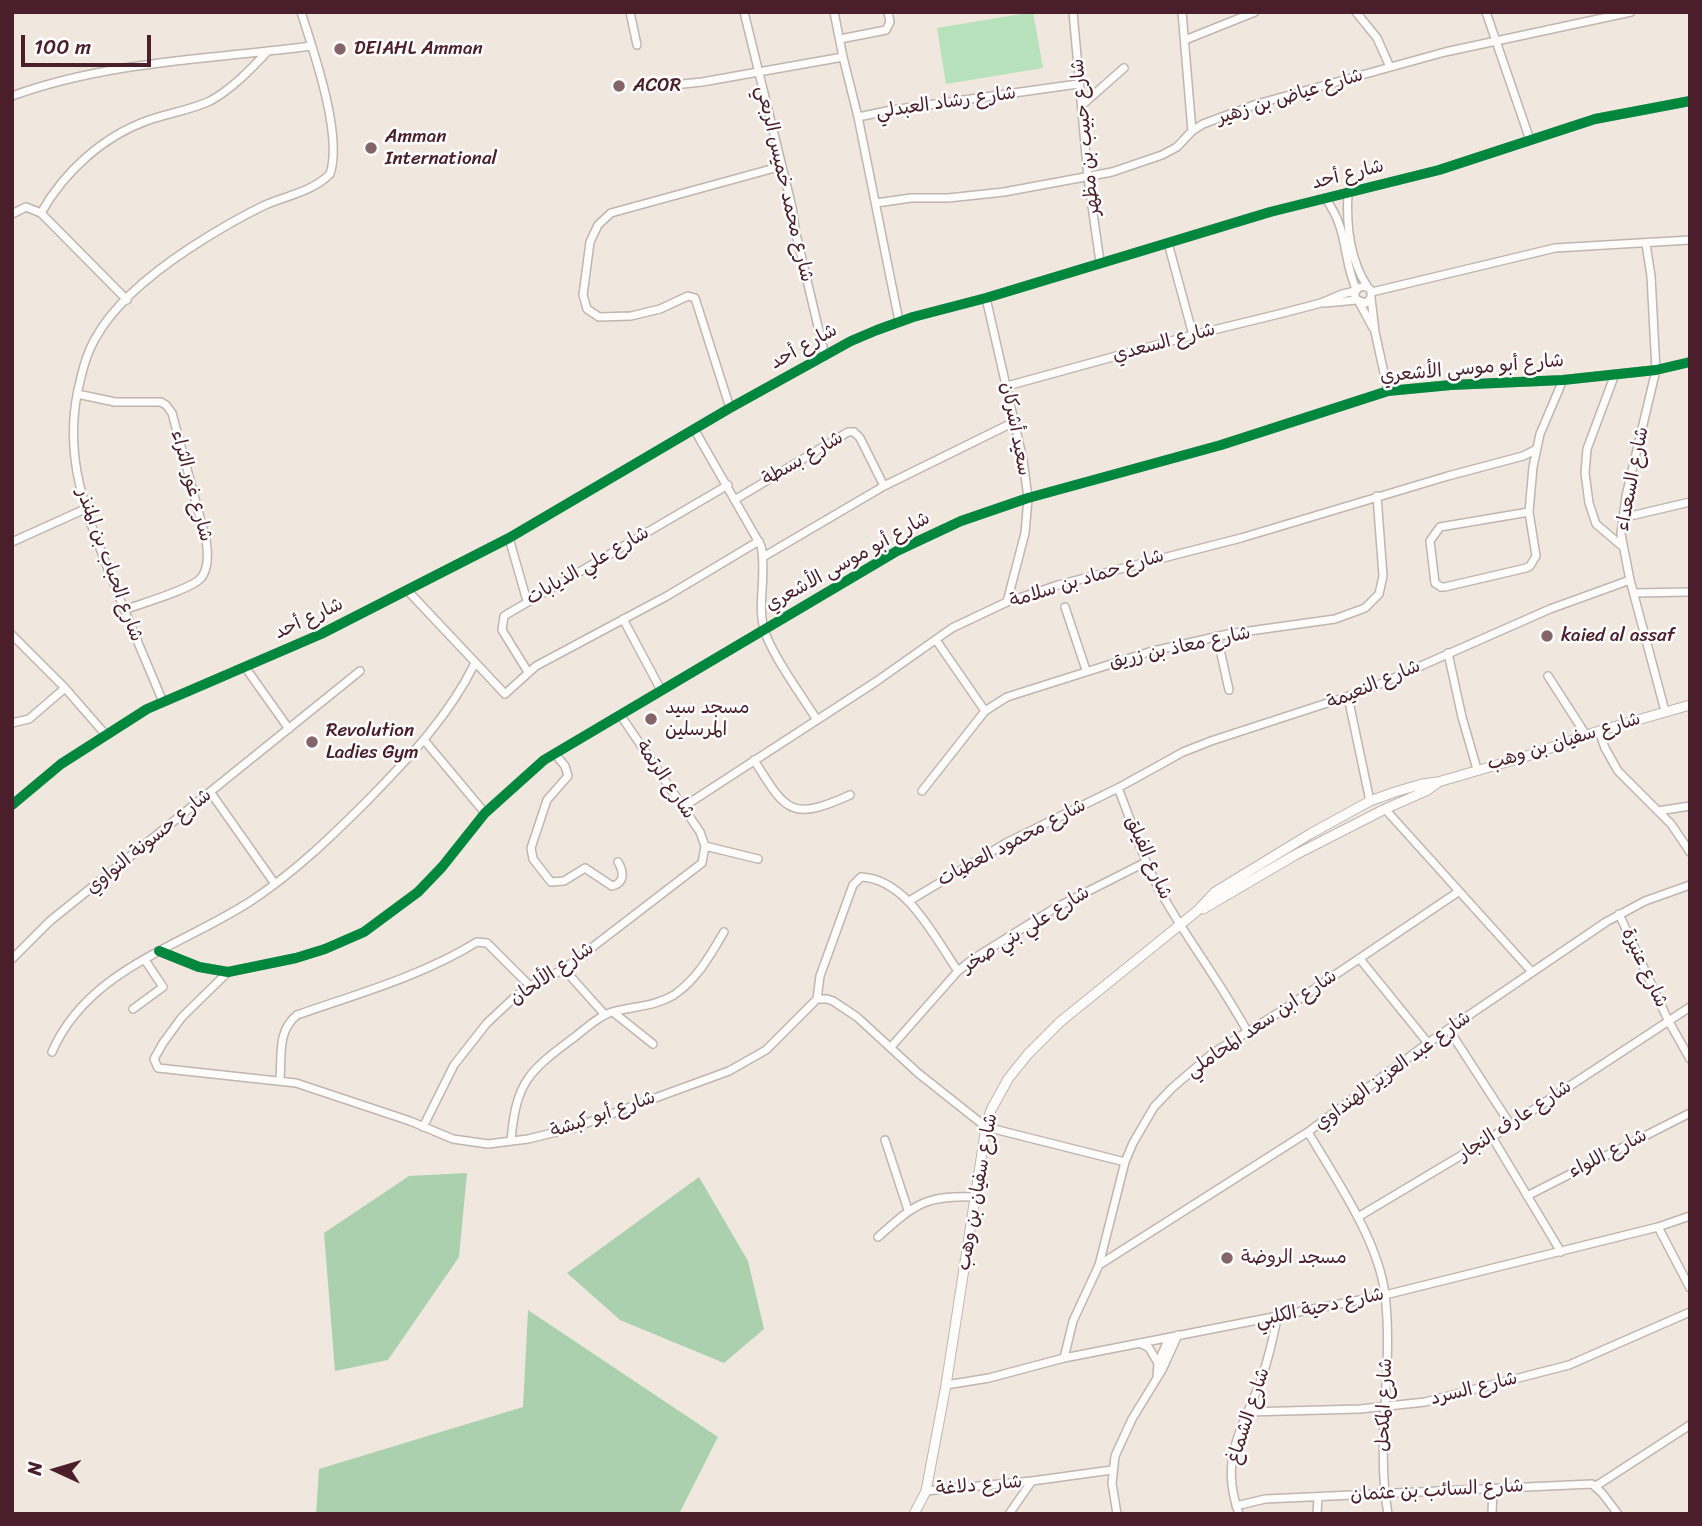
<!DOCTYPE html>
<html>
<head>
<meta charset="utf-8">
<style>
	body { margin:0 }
	#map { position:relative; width:1702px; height:1526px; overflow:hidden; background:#f0e8df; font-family:Sriracha,sans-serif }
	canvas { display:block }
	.frame { position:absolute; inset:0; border:14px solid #4a1f2b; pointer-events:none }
	.north { position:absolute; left:21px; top:1435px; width:70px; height:70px; -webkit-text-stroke:5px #fff; paint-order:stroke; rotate:274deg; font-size:19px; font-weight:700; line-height:28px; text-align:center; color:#4a1f2b }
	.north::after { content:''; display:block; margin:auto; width:24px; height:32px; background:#4a1f2b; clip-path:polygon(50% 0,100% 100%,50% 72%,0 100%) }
	.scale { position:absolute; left:21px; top:35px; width:130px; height:32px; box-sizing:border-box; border:4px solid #4a1f2b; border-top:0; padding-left:9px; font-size:21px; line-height:24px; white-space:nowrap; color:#4a1f2b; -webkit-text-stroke:5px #fff; paint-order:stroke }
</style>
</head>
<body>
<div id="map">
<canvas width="1702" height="1526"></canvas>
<div class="frame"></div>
<div class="north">N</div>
<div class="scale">100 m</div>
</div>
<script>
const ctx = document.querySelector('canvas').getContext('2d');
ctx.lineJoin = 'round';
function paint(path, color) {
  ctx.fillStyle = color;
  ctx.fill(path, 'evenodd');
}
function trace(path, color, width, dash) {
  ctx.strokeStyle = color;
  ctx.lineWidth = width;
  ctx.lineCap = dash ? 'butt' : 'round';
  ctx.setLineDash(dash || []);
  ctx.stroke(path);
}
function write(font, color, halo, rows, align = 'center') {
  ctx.font = font + ' Sriracha,"Playpen Sans Arabic",sans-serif';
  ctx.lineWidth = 5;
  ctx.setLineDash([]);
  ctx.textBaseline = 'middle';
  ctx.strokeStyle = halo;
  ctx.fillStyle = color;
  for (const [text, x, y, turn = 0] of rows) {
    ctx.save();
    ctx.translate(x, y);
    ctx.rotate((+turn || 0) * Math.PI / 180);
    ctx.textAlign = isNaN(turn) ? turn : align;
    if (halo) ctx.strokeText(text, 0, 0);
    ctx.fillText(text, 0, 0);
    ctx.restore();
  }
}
paint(new Path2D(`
	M1033,12L1043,68L946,84L937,28Z`), '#b8e2bc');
paint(new Path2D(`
	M467,1173L459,1257L388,1360L335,1371L324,1233L409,1176Z
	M699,1177L748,1261L764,1329L724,1363L620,1320L567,1273Z
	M528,1310L718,1437L679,1514H316L319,1469L523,1407Z`), '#aad0ae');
const minor = new Path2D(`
	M630,12L637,45
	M744,12L792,207L796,234L825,356
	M834,12L843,57
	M1073,12L1088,178L1100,262
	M1182,12L1192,131
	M1356,12L1377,38L1390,67
	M1486,12L1530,140
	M840,39L886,30L890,22L888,12
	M1185,40L1255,12
	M654,87L702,82L843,57L858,117L892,110L1078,84
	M12,96C108,61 212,59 312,46
	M1082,105L1124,68
	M858,117L899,321
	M1348,192C1346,225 1349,258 1367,286
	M1325,198C1349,230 1342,257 1356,289
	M876,203L911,198H948L1004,192L1112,172L1162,155L1177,147L1192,131L1203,124L1257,104L1445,52L1631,12
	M41,213C64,172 103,136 149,120C169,113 191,110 210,101C232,89 250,70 267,52
	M12,214L26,207L41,213L127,300
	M1168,243L1193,335
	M1646,244L1651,276L1656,370L1626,496L1621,534L1630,580L1665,711
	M1372,292L1555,248L1690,240
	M986,298L1023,460L1028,498L1025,533L1007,602
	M1371,298L1375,332L1388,391
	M1359,302L1373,328
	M1325,303L1357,300L1366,303L1371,298V290L1365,286L1358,288L1354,294L1357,300
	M1615,374L1587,449L1585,473L1589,503L1596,524L1622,546
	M1007,386L1193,335L1283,313L1321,303L1342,294L1355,291
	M77,394L115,402H161L166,405L172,413L206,540C208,552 209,568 201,578C192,589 140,604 124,610
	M730,408L695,298L688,296L660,309L631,316L599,317L587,309L583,295L590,242L598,225L611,213L782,166
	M694,429L761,546C767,572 757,605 764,629C771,654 802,696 817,720
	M736,499L848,432H854L860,438L884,486
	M1529,512L1440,527L1430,541L1435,583L1441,587H1445L1526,568L1530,566L1536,556L1529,512L1533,467L1540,434L1563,380
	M1622,518L1690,502
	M509,538L527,601
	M12,542L85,509
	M763,557L884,486L1014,422
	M407,590L505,694L536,666L667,596L759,541
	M1634,593L1690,592
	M1065,607L1086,670
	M623,619L661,690
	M12,635L65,688L105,734
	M1217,636L1229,690
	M936,640L985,711
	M1448,653L1462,717L1477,769
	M245,667L289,729
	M528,672L502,630L504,616L728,485
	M1548,676L1586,735
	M1348,697L1370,801
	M163,702C146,661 128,620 112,579C87,515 63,459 78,390C82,372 86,355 95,339C115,302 155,271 190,248C213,233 238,218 263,206C285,196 312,192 330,174C343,135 314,53 301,12
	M12,723L29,719L65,688
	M1599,731L1605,748L1618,771L1671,824L1690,852
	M424,740L485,813
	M555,754L565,766L568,776L547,800L531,848L533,859L551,882L564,881L585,868L612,886C625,883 624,872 618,862
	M754,760C786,811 790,822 850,795
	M1118,788C1133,825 1144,864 1164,898C1190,943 1222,985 1247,1031
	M922,791L985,711L1007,697L1149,652L1228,634L1335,619L1365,608L1379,594L1383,576L1377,496
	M211,793L275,884
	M12,805L61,764L147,709L321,634L509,538L730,408L851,341L877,330L913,317L986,298L1270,212L1439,170L1595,119L1690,101
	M683,807L877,681L952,628L1007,602L1058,585L1241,538L1448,476L1523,456L1535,450
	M1385,809L1532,972
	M1658,811L1690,806
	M705,846L758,859
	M909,901L1006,843L1118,788L1183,752L1211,741L1364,691L1550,609L1630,580
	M1619,914L1668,1020L1690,1059
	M159,951L199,967L228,972L296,958L325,949L364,932L418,892L442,867L485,813L544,760L897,551L961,521L1028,498L1221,445L1388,391L1451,385L1563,380L1656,370L1690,362
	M12,959L50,921L360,671
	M1360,959L1428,1043
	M564,969L605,1015
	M228,972L182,1017L163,1043L154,1059L158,1068L296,1083L410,1121L453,1139L488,1144L528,1139L573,1128L729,1071L766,1050L817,999H827L833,1001L857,1017L918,1073L986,1127L1125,1162
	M817,999L820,976L853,885L861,877C907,879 934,937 958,971
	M133,1009L163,987L145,960
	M613,1012L653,1044
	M1449,1030L1510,1124
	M891,1047L958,971L973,959L1055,908L1146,862
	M52,1052C88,969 180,947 251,901C295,872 331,837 368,800C409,758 449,716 475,663
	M280,1079C282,1056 277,1031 297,1015C357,994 422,976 477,942L487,943L530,986
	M423,1127L454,1065L487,1023L517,995L530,986L564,969L702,863L705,846L700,832L621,716
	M1308,1132C1335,1178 1379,1241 1385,1295C1394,1368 1375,1442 1388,1514
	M1492,1137L1561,1252
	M885,1140L908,1210
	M511,1141C516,1081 529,1071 576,1036C586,1028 599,1016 612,1012C633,1006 654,1007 674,995C697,979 710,956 724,932
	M1527,1196L1690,1113
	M1358,1217L1492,1137L1690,1007
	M1658,1227L1690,1288
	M878,1237C915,1204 925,1195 976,1197
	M1099,1265L1308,1132L1428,1043L1606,922L1645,901L1690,885
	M1140,1343L1149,1348L1158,1363
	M1064,1358L1073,1321L1099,1265L1125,1162L1133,1143L1154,1107L1172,1088L1213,1053L1283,1010L1458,892
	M1157,1377L1158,1363L1169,1338
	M946,1385L989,1378L1064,1358L1385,1295L1658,1227L1690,1216
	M1247,1412L1360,1409L1425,1402L1569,1365L1690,1312
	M1596,1486L1690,1425
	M926,1491L1032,1481
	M1236,1506L1265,1499L1592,1484L1602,1493L1618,1514
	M1009,1514L1032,1481L1112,1470
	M1117,1514L1112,1483L1115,1456L1132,1419L1162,1370L1178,1335
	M1239,1514C1219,1458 1242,1430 1261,1380C1268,1360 1273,1339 1277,1318
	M1317,1514L1318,1497
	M1492,1514L1493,1489`);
const tertiary = new Path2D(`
	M1203,909L1295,855L1385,809L1426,791L1437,783
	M914,1514L926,1491L946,1385L986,1127L991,1110L1008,1079L1028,1054L1060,1022L1197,911L1215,892L1310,834L1370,801L1395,792L1422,784L1438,782L1524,757L1599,731L1690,705`);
trace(minor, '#bfb5b1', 10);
trace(tertiary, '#bfb5b1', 11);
trace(minor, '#fdfcfa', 7);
trace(tertiary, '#fdfcfa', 9);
trace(new Path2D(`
	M12,805L61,764L147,709L321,634L509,538L730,408L851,341L877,330L913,317L986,298L1270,212L1439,170L1595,119L1690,101
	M159,951L199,967L228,972L296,958L325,949L364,932L418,892L442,867L485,813L544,760L897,551L961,521L1028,498L1221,445L1388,391L1451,385L1563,380L1656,370L1690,362`), '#00873e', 10);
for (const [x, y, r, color] of [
	[340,49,7,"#84656a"],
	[619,86,7,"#84656a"],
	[371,148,7,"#84656a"],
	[1547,636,7,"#84656a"],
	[651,719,7,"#84656a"],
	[312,742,7,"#84656a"],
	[1227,1258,7,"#84656a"]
]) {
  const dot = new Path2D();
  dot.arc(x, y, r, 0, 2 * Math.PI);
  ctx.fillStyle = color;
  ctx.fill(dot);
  trace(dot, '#fff', 2.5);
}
write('19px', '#4a1f2b', '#fff', [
	["DEIAHL Amman",354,49],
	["ACOR",633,86],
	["Amman",385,137],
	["International",385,159],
	["kaied al assaf",1561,636],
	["مسجد سيد",665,708],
	["المرسلين",665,730],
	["Revolution",326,731],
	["Ladies Gym",326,753],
	["مسجد الروضة",1241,1258]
], 'left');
write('19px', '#4a1f2b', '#fff', [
	["شارع عياض بن زهير",1290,97,-17],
	["شارع رشاد العبدلي",946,103,-8],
	["شارع حبيب بن مظهر",1086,137,-96],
	["شارع أحد",1348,175,-14],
	["شارع محمد خميس الربعي",784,184,77],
	["شارع السعدي",1164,343,-15],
	["شارع أحد",804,347,-29],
	["شارع أبو موسى الأشعري",1472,369,-5],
	["سعيد أشركان",1015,429,79],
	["شارع بسطة",803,459,-30],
	["شارع السعداء",1633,479,-79],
	["شارع غور الثراء",191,486,75],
	["شارع أبو موسى الأشعري",848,562,-29],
	["شارع الحباب بن المنذر",109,565,70],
	["شارع علي الذيابات",588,566,-30],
	["شارع حماد بن سلامة",1087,579,-17],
	["شارع أحد",309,619,-25],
	["شارع معاذ بن زريق",1180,648,-12],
	["شارع النعيمة",1374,685,-23],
	["شارع سفيان بن وهب",1564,742,-17],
	["شارع الرتمة",665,780,56],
	["شارع حسونة النواوي",149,842,-39],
	["شارع محمود العطيات",1012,843,-28],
	["شارع الفيلق",1148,858,66],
	["شارع علي بني صخر",1026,930,-32],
	["شارع عنيزة",1644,968,65],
	["شارع الألحان",552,974,-34],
	["شارع ابن سعد المحاملي",1262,1024,-34],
	["شارع عبد العزيز الهنداوي",1393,1071,-36],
	["شارع أبو كبشة",603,1115,-19],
	["شارع عارف النجار",1515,1121,-33],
	["شارع اللواء",1608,1154,-27],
	["شارع سفيان بن وهب",978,1192,-80],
	["شارع دحية الكلبي",1320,1308,-12],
	["شارع السرد",1474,1389,-14],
	["شارع المكحل",1385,1405,-88],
	["شارع الشماغ",1249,1416,-72],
	["شارع دلاغة",979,1486,-5],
	["شارع السائب بن عثمان",1437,1491,-3]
]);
</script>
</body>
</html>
